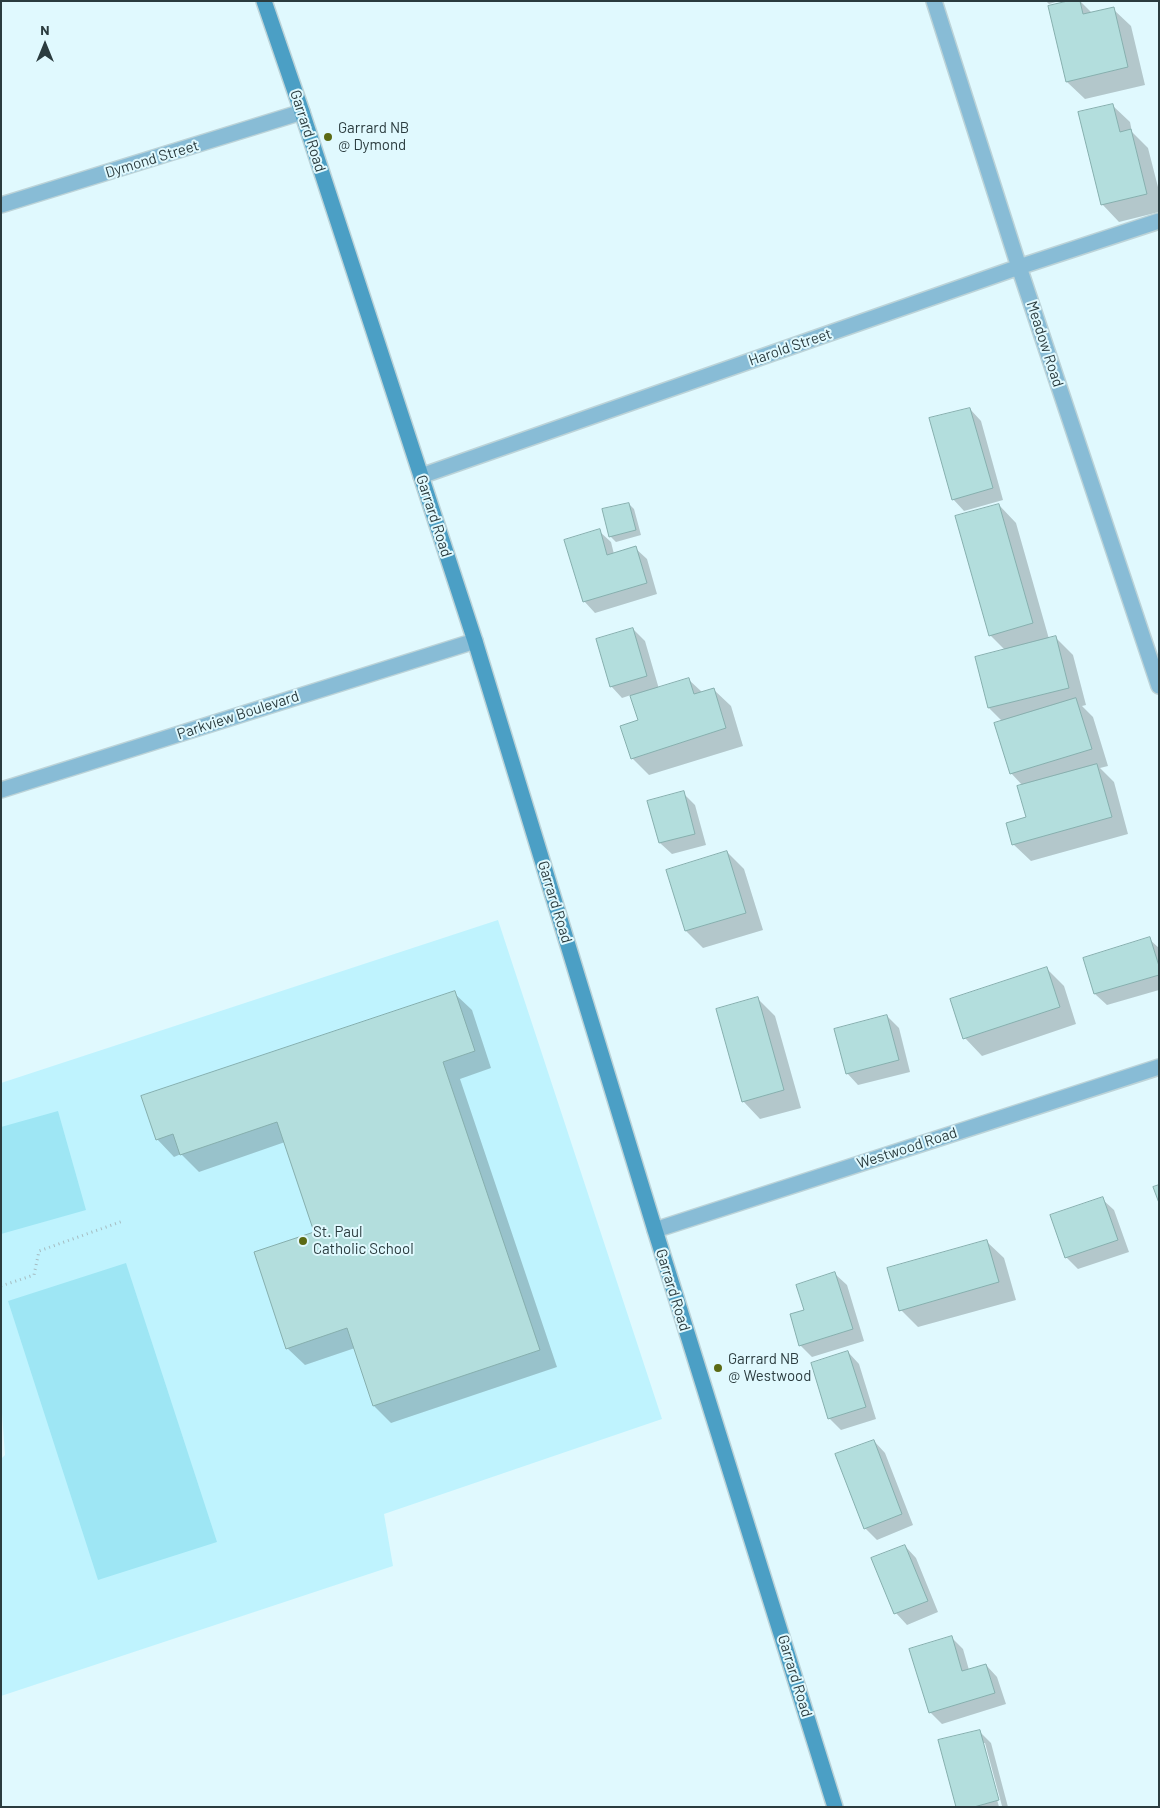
<!DOCTYPE html>
<html>
<head>
<meta charset="utf-8">
<style>
	body { margin:0 }
	#map { position:relative; width:1160px; height:1808px; overflow:hidden; background:#e0f9fe; font-family:Barlow,sans-serif }
	canvas { display:block }
	.frame { position:absolute; inset:0; border:2px solid #2b3c3f; pointer-events:none }
	.north { position:absolute; left:20px; top:20px; width:50px; height:50px; -webkit-text-stroke:4px #e0f9fe; paint-order:stroke; rotate:0deg; font-size:14px; font-weight:700; line-height:20px; text-align:center; color:#2b3c3f }
	.north::after { content:''; display:block; margin:auto; width:18px; height:22px; background:#2b3c3f; clip-path:polygon(50% 0,100% 100%,50% 72%,0 100%) }
</style>
</head>
<body>
<div id="map">
<canvas width="1160" height="1808"></canvas>
<div class="frame"></div>
<div class="north">N</div>
</div>
<script>
const ctx = document.querySelector('canvas').getContext('2d');
ctx.lineJoin = 'round';
function paint(path, color) {
  ctx.fillStyle = color;
  ctx.fill(path, 'evenodd');
}
function trace(path, color, width, dash) {
  ctx.strokeStyle = color;
  ctx.lineWidth = width;
  ctx.lineCap = dash ? 'butt' : 'round';
  ctx.setLineDash(dash || []);
  ctx.stroke(path);
}
function write(font, color, halo, rows, align = 'center') {
  ctx.font = font + ' Barlow,sans-serif';
  ctx.lineWidth = 4;
  ctx.setLineDash([]);
  ctx.textBaseline = 'middle';
  ctx.strokeStyle = halo;
  ctx.fillStyle = color;
  for (const [text, x, y, turn = 0] of rows) {
    ctx.save();
    ctx.translate(x, y);
    ctx.rotate((+turn || 0) * Math.PI / 180);
    ctx.textAlign = isNaN(turn) ? turn : align;
    if (halo) ctx.strokeText(text, 0, 0);
    ctx.fillText(text, 0, 0);
    ctx.restore();
  }
}
paint(new Path2D(`
	M498,920L662,1419L384,1514L393,1566L1,1696V1459L5,1455L1,1399V1083Z`), '#bff3fe');
paint(new Path2D(`
	M58,1111L86,1210L1,1234V1127Z
	M126,1263L217,1542L98,1580L8,1301Z`), '#9ee6f4');
paint(new Path2D(`
	M1046,1H1059L1049,4Z
	M1074,1H1080L1092,13L1113,9L1131,26L1145,85L1085,99L1067,82Z
	M1112,105L1130,122L1132,132L1148,148L1159,191V212L1119,222L1102,204Z
	M970,409L981,421L1003,500L964,511L953,499Z
	M629,504L634,509L641,535L616,542L610,536Z
	M999,505L1016,523L1049,639L1056,638L1073,655L1086,705L1082,706L1093,717L1108,766L1100,768L1114,782L1128,834L1031,861L1013,844L1027,818L1023,786L1011,773L1003,722L989,708L1006,651L990,635Z
	M599,531L611,542L614,554L635,548L647,559L657,594L595,613L584,601Z
	M633,629L645,641L659,689L689,680L702,692L713,689L731,706L743,746L649,775L632,758L639,721L631,695L622,698L611,686Z
	M683,793L695,805L706,845L672,854L660,843Z
	M727,852L744,869L763,930L703,948L686,931Z
	M1149,939L1159,948V990L1107,1005L1095,994L1084,958Z
	M1046,968L1064,986L1076,1024L982,1056L965,1038L952,1000Z
	M454,993L472,1010L491,1068L460,1079L557,1367L391,1423L374,1406L355,1348L305,1365L287,1348L316,1232L285,1142L199,1172L181,1154L174,1157L157,1139Z
	M757,998L775,1016L801,1108L760,1119L743,1101Z
	M887,1016L899,1028L910,1072L858,1085L847,1073Z
	M1102,1199L1114,1210L1129,1252L1078,1269L1066,1257Z
	M986,1241L1004,1258L1016,1300L918,1327L901,1310Z
	M835,1274L847,1285L864,1341L812,1357L800,1345L805,1311Z
	M848,1352L859,1364L876,1419L841,1430L829,1418Z
	M874,1441L885,1453L913,1525L877,1540L865,1528Z
	M905,1546L916,1558L938,1612L907,1625L896,1613Z
	M951,1637L963,1649L969,1670L986,1665L997,1677L1006,1704L942,1724L930,1712Z
	M979,1731L991,1743L1008,1807H958ZM982,1743H985L1002,1806L999,1807Z`), '#0003');
const building = new Path2D(`
	M1068,1H1080L1083,14L1114,7L1128,67L1066,82L1048,6Z
	M1113,104L1120,132L1131,129L1147,194L1101,205L1078,112Z
	M970,408L993,488L952,500L929,418Z
	M629,503L636,530L609,537L602,509Z
	M999,504L1033,623L989,636L955,516Z
	M600,529L607,555L636,546L647,583L583,602L564,540Z
	M633,628L647,676L610,687L596,639Z
	M1056,636L1069,688L988,708L975,657Z
	M689,678L694,694L714,688L726,728L631,759L620,726L638,720L630,696Z
	M1076,698L1092,749L1010,774L994,723Z
	M1097,764L1112,817L1012,845L1006,823L1026,817L1017,786Z
	M684,791L695,834L659,843L647,801Z
	M727,851L746,913L685,931L666,870Z
	M1150,937L1159,966V975L1094,994L1083,958Z
	M1047,967L1060,1007L963,1039L950,999Z
	M455,991L475,1051L443,1062L540,1350L373,1406L347,1328L286,1349L254,1252L314,1232L277,1122L180,1155L173,1134L156,1140L141,1096Z
	M758,997L784,1090L742,1102L716,1009Z
	M887,1015L899,1060L846,1074L834,1029Z
	M1159,1185V1203L1153,1187Z
	M1103,1197L1118,1240L1065,1258L1050,1215Z
	M987,1240L999,1282L899,1311L887,1268Z
	M835,1272L853,1329L799,1346L790,1314L804,1310L796,1285Z
	M848,1351L866,1407L828,1419L811,1363Z
	M874,1440L902,1514L864,1529L835,1454Z
	M905,1545L928,1601L894,1614L871,1558Z
	M952,1636L962,1671L986,1664L995,1693L929,1713L909,1649Z
	M980,1730L999,1800L974,1807H956L938,1740Z`);
paint(building, '#b3dedd');
trace(building, '#86afae', 1);
const street = new Path2D(`
	M934,1L1019,267L1159,686
	M1,205L302,112
	M421,476L1019,267L1159,221
	M1,790L475,641
	M655,1230L1159,1067`);
const secondary = new Path2D(`
	M264,1L302,112L475,641L655,1230L835,1807`);
trace(street, '#bcd3d8', 18);
trace(secondary, '#bcd3d8', 18);
trace(new Path2D(`
	M1,1286L34,1275L39,1251L123,1221`), '#a6bcc1', 3, [1, 4]);
trace(street, '#88bcd6', 15);
trace(secondary, '#4b9fc5', 15);
for (const [x, y, r, color] of [
	[328,137,5,"#5b6a14"],
	[303,1241,5,"#5b6a14"],
	[718,1368,5,"#5b6a14"]
]) {
  const dot = new Path2D();
  dot.arc(x, y, r, 0, 2 * Math.PI);
  ctx.fillStyle = color;
  ctx.fill(dot);
  trace(dot, '#e0f9fe', 2);
}
write('15px', '#2b3c3f', '#e0f9fe', [
	["Garrard NB",338,128],
	["@ Dymond",338,145],
	["St. Paul",313,1232],
	["Catholic School",313,1249],
	["Garrard NB",728,1359],
	["@ Westwood",728,1376]
], 'left');
write('15px', '#2b3c3f', '#e0f9fe', [
	["Garrard Road",308,131,72],
	["Dymond Street",152,159,-17],
	["Meadow Road",1045,344,72],
	["Harold Street",790,347,-19],
	["Garrard Road",434,516,72],
	["Parkview Boulevard",238,715,-18],
	["Garrard Road",555,902,73],
	["Westwood Road",907,1148,-18],
	["Garrard Road",673,1290,73],
	["Garrard Road",795,1676,73]
]);
</script>
</body>
</html>
